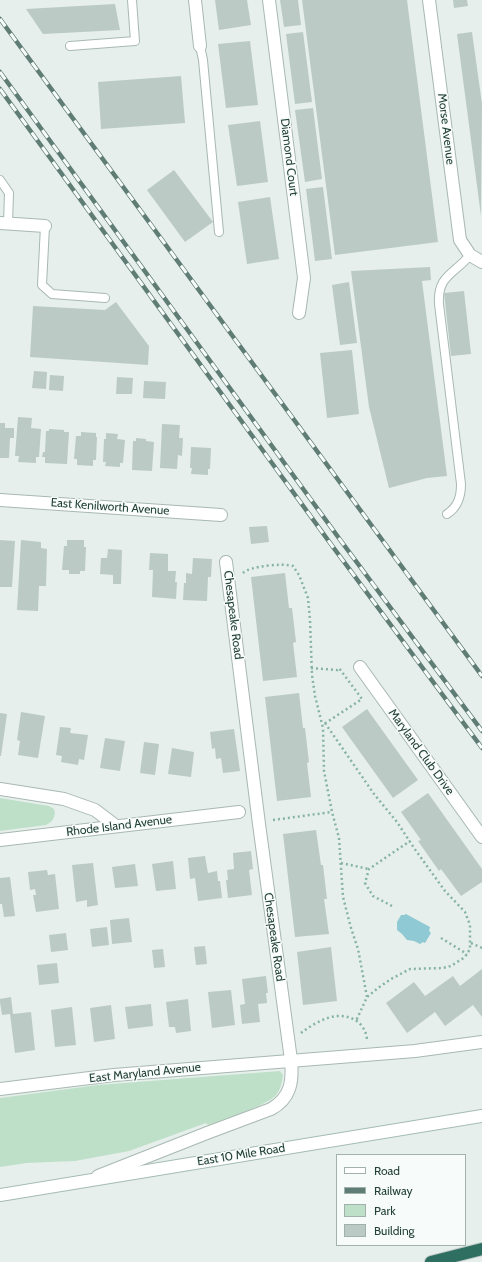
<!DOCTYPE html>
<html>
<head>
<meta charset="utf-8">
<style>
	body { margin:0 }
	#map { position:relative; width:482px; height:1262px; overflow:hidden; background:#e6efeb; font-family:Cabin,sans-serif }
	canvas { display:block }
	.legend { position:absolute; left:336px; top:1154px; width:130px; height:92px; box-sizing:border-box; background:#f7fbf9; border:1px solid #a3b1ad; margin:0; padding:5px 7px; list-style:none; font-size:12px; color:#24423a }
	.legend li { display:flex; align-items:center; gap:8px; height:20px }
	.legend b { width:20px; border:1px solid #a3b1ad }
</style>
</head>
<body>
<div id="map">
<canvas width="482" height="1262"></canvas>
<ul class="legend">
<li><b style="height:5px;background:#fff"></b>Road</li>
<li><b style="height:5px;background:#5f7d75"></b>Railway</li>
<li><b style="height:11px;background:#bfe0c8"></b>Park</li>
<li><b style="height:11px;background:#bbcac4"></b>Building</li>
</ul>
</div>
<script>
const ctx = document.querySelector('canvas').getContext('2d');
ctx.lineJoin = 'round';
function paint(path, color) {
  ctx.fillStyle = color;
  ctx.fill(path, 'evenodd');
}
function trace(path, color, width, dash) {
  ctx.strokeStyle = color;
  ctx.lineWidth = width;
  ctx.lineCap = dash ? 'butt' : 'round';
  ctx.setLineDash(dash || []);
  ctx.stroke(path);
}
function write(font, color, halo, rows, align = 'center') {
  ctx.font = font + ' Cabin,sans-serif';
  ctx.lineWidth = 3;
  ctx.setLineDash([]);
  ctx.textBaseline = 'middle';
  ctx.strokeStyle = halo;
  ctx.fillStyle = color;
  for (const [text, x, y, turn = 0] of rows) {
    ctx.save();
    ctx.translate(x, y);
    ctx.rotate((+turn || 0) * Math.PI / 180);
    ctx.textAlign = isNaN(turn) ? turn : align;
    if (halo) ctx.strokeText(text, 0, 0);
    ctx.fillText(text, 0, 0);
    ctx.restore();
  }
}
paint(new Path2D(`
	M0,798L49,806L54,809L55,813C54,819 52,822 46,825L0,831Z
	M280,1071L283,1075C282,1082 281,1089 276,1095C268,1105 222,1120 208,1125L206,1123L129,1151L75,1161L26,1163L0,1167V1098L98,1085Z`), '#bfe0c8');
paint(new Path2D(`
	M406,914L430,927L429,931L431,933L425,943L423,942L420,944L414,941L407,940L402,934L397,930V922L401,915H404Z`), '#8ec9d4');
paint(new Path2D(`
	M215,0H247L251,25L219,30Z
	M280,0H298L301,25L284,27Z
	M302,0H407L438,242L335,255Z
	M453,0H467L468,6L454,8Z
	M115,4L120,30L43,34L26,9Z
	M303,32L312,102L295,104L286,34Z
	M472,32L482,104L481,216L457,34Z
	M250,41L258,105L226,108L218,44Z
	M181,76L185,123L101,129L98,82Z
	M313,108L322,179L305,182L295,110Z
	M260,121L268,182L237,186L228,125Z
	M174,170L213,222L185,242L147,190Z
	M323,187L332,259L315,261L306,189Z
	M270,197L279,259L247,264L238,202Z
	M430,267L431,280L422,281L447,476L427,478L389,488L369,407L351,271Z
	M349,282L357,343L340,345L332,285Z
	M464,291L471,354L451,356L444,293Z
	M116,302L149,346L148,365L30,357L33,306L105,310Z
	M352,350L359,414L327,418L320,353Z
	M34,371L47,372L46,389L32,388Z
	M50,375L64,376L63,391L49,390Z
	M117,377L133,378L132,394H116Z
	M144,381L166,382L165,399L143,398Z
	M18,417L32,418L31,428L41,429L39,457H36V463L18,462L19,456H15Z
	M0,423H5V428H14V438H10L9,458H0Z
	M162,424L180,425L179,438H183L182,456L178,455L177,469L160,468Z
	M49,429L64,430V432H69L67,464L45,463V457H42L43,452H45L46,431H49Z
	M81,432L96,433V437H97L96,460H93V466L77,465V459H74L76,436H81Z
	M106,433L118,434L117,439L125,440L123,463H120V467L105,466L106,462H103L104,439H106Z
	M136,438L146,439V441L154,442L152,471L132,470L133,441H136Z
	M191,447L211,448L210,469H208V475L191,474L192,468H190Z
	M267,526L269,542L251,544L249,527Z
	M0,540L15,541L12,587H0Z
	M21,540L41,542V548L47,549L46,586H39L38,611L17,610Z
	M67,540H84V547H86L85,571H80V574H69V570H62L64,546H67Z
	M108,549L122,550L121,584H113V575L100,574L101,558H107Z
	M150,553L168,554V571H176L175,582H177L176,599L152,597L153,570H149Z
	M193,558L212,559L211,577H208L207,601L183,600L184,583H186V573L192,574Z
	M285,573L289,608H292L296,642L293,643L297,677L263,681L251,577Z
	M299,693L303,728H305L309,762L307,763L311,797L277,801L265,697Z
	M367,709L418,780L393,798L342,727Z
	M21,712L45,716L38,758L18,755L20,741L17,740Z
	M0,713L7,714L1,756H0Z
	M60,727L71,728L70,733L88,735L84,760L79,759L78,765L61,762L62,756L56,755Z
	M234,729L240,771L223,773L221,758L216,759L215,748L212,749L210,732Z
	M105,738L125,741L120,771L100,768Z
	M144,742L159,744L155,775L140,773Z
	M172,748L194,752L191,777L168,774Z
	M428,793L482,869V882L461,896L441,869L439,871L418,841L421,840L401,812Z
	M316,830L321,865H323L327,899H324L329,934L295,937L283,834Z
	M251,851L253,869L249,870L252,895L228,898L226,880H228L227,870L234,869L233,853Z
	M205,856L208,873L217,871L218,881H220L222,898L198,901L195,878L190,879L188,858Z
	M173,861L176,889L156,891L152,864Z
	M93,863L98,905L87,907V900L76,902L72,865Z
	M135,864L138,886L115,888L112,867Z
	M47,870L48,875L55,874L59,909L36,912L33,895H36L35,889L30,890L28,872Z
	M10,877L15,916L4,917L2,904H0V878Z
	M129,918L132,942L112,944L110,920Z
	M107,927L109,945L92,947L90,929Z
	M66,933L68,950L51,952L49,935Z
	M205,946L207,964L196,965L194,947Z
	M331,947L337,1001L303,1005L297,952Z
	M163,949L165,967L154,968L152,950Z
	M57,963L59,983L39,985L37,965Z
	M482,969V1017L473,1005L445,1026L435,1012L407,1033L386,1003L414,982L425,996L453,976L460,986Z
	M266,976L268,993H266L267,1003L258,1004L260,1022L242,1024L240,1005L245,1004L242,979Z
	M231,990L235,1025L212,1028L208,992Z
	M11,997L13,1014L31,1012L35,1050L15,1053L10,1014L2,1015L0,1002V999Z
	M188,999L191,1031L176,1033L175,1027H169L166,1002Z
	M151,1004L153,1026L128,1029L125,1007Z
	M111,1005L115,1039L94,1042L90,1008Z
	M72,1007L76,1045L55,1047L51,1010Z`), '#bbcac4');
const service = new Path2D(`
	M70,46L135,41L132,0
	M200,46L203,60L219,232
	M0,180L9,193L8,223
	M45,226L42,285L52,294L105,298
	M447,514C458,507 461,497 461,484L439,304C437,275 455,274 470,255`);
const minor = new Path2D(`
	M195,0L200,46
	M269,0L304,278L299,313
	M429,0L460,240L470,255L482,262
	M0,223L45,226
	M0,500L221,515
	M360,667L482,837
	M0,789L64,799L95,810L116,826
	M0,840L239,812
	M0,1089L114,1075L415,1051L482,1042
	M98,1176L207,1133L271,1109C291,1098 293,1081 291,1060L259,824L226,562`);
const secondary = new Path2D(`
	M0,1195L482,1116`);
const motorway = new Path2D(`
	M431,1262L482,1249`);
trace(service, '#a8b8b2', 10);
trace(minor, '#a8b8b2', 14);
trace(secondary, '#a4bbb3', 14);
trace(motorway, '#c2cac8', 14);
trace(new Path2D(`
	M243,573C250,566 283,563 293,566L299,575L308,598L310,620L312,675L315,696L323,728L324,771L332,812L339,838L343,897L351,928L358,949L367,997
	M311,668L337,670L339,668L362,699L324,724
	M325,723L374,794L397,822L414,848L445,891L465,912L470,925V949L465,957L451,966L443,968L410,969L391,979L378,988L367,997L356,1021
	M273,820L332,812
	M341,863L369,869
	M392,906L373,896L365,883L369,869L410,841
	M441,938L467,954
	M471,943L482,948
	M301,1033C317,1021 339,1008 358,1022C364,1027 367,1034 367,1041`), '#86b3a5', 2.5, [2, 3]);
trace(service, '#fff', 8);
trace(minor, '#fff', 12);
trace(secondary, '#fff', 12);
trace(motorway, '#2f6f62', 12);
const rail = new Path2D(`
	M0,19L482,676
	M0,72L341,541L482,731
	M0,89L333,547L482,748`);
trace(rail, '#5f7d75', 4.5);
trace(rail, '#f7fbf9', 3, [9]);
write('12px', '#24423a', '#f7fbf9', [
	["Morse Avenue",446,129,83],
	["Diamond Court",289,157,83],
	["East Kenilworth Avenue",110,507,4],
	["Chesapeake Road",233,615,83],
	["Maryland Club Drive",421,752,54],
	["Rhode Island Avenue",119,826,-7],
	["Chesapeake Road",274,937,82],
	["East Maryland Avenue",145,1073,-6],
	["East 10 Mile Road",241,1155,-9]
]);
</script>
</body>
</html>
